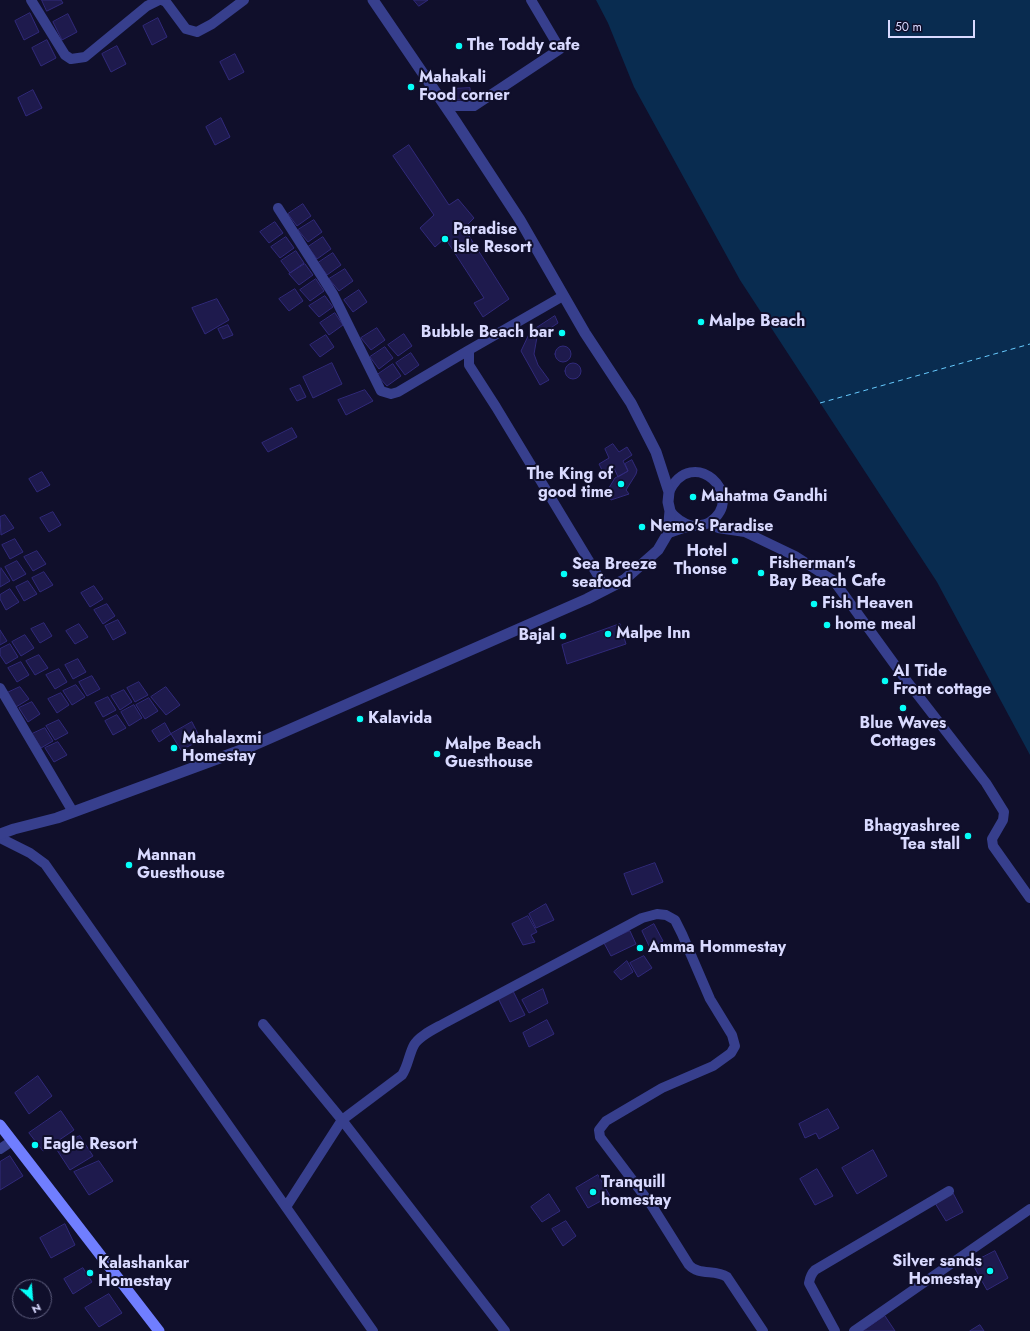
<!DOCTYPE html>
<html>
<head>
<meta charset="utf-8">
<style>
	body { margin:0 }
	#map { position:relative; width:1030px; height:1331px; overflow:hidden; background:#100f2b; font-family:Jost,sans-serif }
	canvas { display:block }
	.north { position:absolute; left:12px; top:1279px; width:40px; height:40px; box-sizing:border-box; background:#100f2b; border:1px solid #606080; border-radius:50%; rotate:154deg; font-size:11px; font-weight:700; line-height:16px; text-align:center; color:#d9daff }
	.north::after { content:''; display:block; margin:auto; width:14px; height:18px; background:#05fff9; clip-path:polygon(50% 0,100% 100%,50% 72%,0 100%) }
	.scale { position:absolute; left:888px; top:20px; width:87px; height:18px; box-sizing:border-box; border:2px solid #d9daff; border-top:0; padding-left:5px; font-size:12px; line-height:14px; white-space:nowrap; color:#d9daff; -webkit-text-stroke:3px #100f2b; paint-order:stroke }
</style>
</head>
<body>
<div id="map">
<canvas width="1030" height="1331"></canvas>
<div class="north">N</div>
<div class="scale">50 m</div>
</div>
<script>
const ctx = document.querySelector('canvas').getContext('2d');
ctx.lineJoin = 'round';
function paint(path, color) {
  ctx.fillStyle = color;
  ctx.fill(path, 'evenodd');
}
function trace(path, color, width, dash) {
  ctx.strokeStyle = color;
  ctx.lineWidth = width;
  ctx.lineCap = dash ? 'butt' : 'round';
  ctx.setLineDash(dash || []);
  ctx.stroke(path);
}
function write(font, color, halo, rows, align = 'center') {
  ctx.font = font + ' Jost,sans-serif';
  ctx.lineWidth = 4;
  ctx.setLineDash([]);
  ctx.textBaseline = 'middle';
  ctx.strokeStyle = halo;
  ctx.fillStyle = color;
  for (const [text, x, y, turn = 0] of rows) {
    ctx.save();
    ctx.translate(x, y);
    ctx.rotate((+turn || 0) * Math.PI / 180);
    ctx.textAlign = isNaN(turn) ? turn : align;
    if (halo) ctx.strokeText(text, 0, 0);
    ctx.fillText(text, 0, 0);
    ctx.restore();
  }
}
paint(new Path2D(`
	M596,0H1030V755L937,582L740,280L634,87L608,23Z`), '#092c50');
trace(new Path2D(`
	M820,403L1030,344`), '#67cbff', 1, [5, 4]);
const building = new Path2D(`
	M42,0H61L63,3L47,11Z
	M414,0H428L419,6Z
	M30,13L39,32L24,40L15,21Z
	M68,14L77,32L62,40L53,22Z
	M158,18L167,37L152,45L143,26Z
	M47,40L56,58L41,66L32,48Z
	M117,46L126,64L111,72L102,54Z
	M235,54L244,72L229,80L220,62Z
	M470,88L471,100H452V89Z
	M33,90L42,108L26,116L18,98Z
	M221,118L230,137L215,145L206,127Z
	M409,145L449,205L458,199L474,218L464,228L509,299L483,317L474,303L484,298L445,238L435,247L420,228L434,215L393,156Z
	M303,204L311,216L297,226L288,214Z
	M314,220L322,232L308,242L298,230Z
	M275,222L283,233L269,243L260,232Z
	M286,237L294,248L280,258L271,247Z
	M323,237L331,249L317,259L308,247Z
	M296,251L304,263L290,273L281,261Z
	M333,253L341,265L327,275L318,263Z
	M305,264L313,275L299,285L289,274Z
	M345,269L353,281L339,291L329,279Z
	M316,279L324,291L310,301L300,290Z
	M295,289L303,301L289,311L279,299Z
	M359,290L367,302L353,312L344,300Z
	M325,296L333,307L319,317L309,306Z
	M217,299L229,320L205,334L192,308Z
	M335,313L343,325L329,335L320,323Z
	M555,316L558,323L537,337L534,354L538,365L549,380L540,385L521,351L530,332Z
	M228,325L233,335L223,339L218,329Z
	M377,328L385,340L371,350L361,338Z
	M404,334L412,346L398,356L388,345Z
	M326,335L334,347L320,357L310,345Z
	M555 354a8 8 0 1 1 16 0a8 8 0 1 1-16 0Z
	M385,347L393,358L379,369L370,357Z
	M411,353L419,365L405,375L396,363Z
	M565 371a8 8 0 1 1 16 0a8 8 0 1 1-16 0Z
	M332,363L342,384L313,398L303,377Z
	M393,364L401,376L387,386L377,375Z
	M300,385L306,397L297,401L290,389Z
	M365,390L373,401L346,415L338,400Z
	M292,428L297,437L268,452L262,443Z
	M613,444L619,452L627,447L632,455L623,461L628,471L618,477L614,468L603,472L599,464L609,458L605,449Z
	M632,460L637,470L636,474L626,490L629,494L611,500L607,491L615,478L628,471L625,464Z
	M42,472L50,485L37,492L29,479Z
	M53,512L61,525L49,532L40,518Z
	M5,515L14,528L1,535L0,517Z
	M15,539L23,552L10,559L2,545Z
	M37,551L46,564L33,571L24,557Z
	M17,561L26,574L13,581L5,567Z
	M1,568L10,581L0,587V569Z
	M44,572L53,585L40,592L32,578Z
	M28,581L37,594L24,601L16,587Z
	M94,586L103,599L90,607L81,593Z
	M10,589L19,602L6,610L0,599V595Z
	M107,604L115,616L103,624L94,610Z
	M118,620L126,633L113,640L105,626Z
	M44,623L52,636L40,643L31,629Z
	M79,624L88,637L75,644L66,631Z
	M620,624L626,644L567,664L562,645Z
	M0,630L7,641L0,645Z
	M25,635L34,648L21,656L12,642Z
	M10,644L18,657L6,664L0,655V649Z
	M39,655L48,668L35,675L26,661Z
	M78,659L86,672L73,679L65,665Z
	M21,662L29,675L17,682L8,668Z
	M59,669L67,682L55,689L46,675Z
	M92,676L100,689L87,696L79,682Z
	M139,682L148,695L135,702L127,688Z
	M76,685L85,697L72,705L63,691Z
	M20,687L29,699L16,707L7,693Z
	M166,687L180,705L166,715L151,697Z
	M124,690L132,702L120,710L111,696Z
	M61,693L69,705L57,713L48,699Z
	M108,697L116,710L103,717L95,703Z
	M149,698L158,711L145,719L136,705Z
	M32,702L40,714L28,722L19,708Z
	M134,705L142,718L129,726L121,712Z
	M117,715L126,728L113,735L105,721Z
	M59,720L68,733L55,740L46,726Z
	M192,722L201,740L181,750L171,734Z
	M165,723L171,734L159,742L152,731Z
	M45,728L53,741L41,748L32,734Z
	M58,742L67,755L54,762L45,748Z
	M655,863L663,882L632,895L624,874Z
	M546,904L554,920L536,928L529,914Z
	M528,916L537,932L531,935L535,942L523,945L512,924Z
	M654,924L663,941L650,948L642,931Z
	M630,931L636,944L611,956L604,943Z
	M644,956L652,968L638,977L630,963Z
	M627,961L633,972L621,980L614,972Z
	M543,989L548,1003L529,1013L522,1000Z
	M513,991L525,1015L510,1022L498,998Z
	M547,1020L554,1034L529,1047L523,1033Z
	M38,1076L52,1096L29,1114L15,1093Z
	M828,1109L839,1128L819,1139L816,1133L805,1138L799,1124Z
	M61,1111L74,1130L43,1151L29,1133Z
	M80,1136L93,1156L70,1170L55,1147Z
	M873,1150L887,1176L857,1194L842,1168Z
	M10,1156L23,1176L0,1190V1162Z
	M99,1161L113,1181L89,1195L74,1172Z
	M817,1169L833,1196L815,1205L800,1179Z
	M598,1175L610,1196L588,1208L576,1188Z
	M953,1193L963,1212L946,1221L935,1203Z
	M549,1194L560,1211L542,1222L531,1207Z
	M566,1221L576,1236L563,1246L552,1229Z
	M65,1224L75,1245L51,1258L40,1238Z
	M995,1251L1008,1278L987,1290L972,1263Z
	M83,1268L92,1282L73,1294L64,1279Z
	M109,1294L122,1313L99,1327L85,1308Z
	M885,1316L895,1331H863Z
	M980,1325L984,1331H970Z`);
paint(building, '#1e1a4d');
trace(building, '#312a7b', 1);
trace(new Path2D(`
	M31,0L65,55L71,59L85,57L147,6L159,0
	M162,0L166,2L186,29L197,32L212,24L244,0
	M445,106H474L560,49L531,0
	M278,208L333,294L381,391L391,394L398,392L469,350
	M563,296L469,350V365L496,407L606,589
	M670,511C676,519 682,523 692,526
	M709,523L718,528L745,532L795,556L834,581L903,676L986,783L1004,812L1003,820L992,839L993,846L1030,898
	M668,533C676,531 684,527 692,526C699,525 704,526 710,522C748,496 692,443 669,492
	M0,688L73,812
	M0,838L30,853L45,864L373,1331
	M263,1024L342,1120L505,1331
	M0,1149L12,1141
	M286,1207L342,1120L402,1075C408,1066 409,1054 414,1045C419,1036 434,1029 443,1024L642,918L657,914L666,915L675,920L682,934L710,999L732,1035L735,1046L731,1053L713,1066L662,1088L606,1121L599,1130L600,1137L652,1206L689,1265C699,1276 715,1269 727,1277L763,1331
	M835,1331L809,1283C810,1277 811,1274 815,1270L949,1191
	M854,1331L1030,1209`), '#373f8d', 10);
trace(new Path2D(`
	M0,834L14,829L57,818L252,746L587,599L624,580L658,550L668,533L670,511L668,502L669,492L656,452L631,403L585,333L520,220L456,122L373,0`), '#373f8d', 11);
trace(new Path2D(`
	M0,1125L159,1331`), '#707eff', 11);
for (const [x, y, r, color] of [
	[459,46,4,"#05fff9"],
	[411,87,4,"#05fff9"],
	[445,239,4,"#05fff9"],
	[701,322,4,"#05fff9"],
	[562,333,4,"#05fff9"],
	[621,484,4,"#05fff9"],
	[693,497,4,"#05fff9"],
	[642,527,4,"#05fff9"],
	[735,561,4,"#05fff9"],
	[761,573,4,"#05fff9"],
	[564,574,4,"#05fff9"],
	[814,604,4,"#05fff9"],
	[827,625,4,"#05fff9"],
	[608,634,4,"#05fff9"],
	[563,636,4,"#05fff9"],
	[885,681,4,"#05fff9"],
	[903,708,4,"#05fff9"],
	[360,719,4,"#05fff9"],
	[174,748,4,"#05fff9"],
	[437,754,4,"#05fff9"],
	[968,836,4,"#05fff9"],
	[129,865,4,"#05fff9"],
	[640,948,4,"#05fff9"],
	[35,1145,4,"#05fff9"],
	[593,1192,4,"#05fff9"],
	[990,1271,4,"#05fff9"],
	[90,1273,4,"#05fff9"]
]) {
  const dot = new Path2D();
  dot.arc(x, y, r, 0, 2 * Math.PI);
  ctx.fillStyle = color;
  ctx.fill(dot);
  trace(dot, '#100f2b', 1.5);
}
write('bold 16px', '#d9daff', '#100f2b', [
	["The Toddy cafe",467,46],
	["Mahakali",419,78],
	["Food corner",419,96],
	["Paradise",453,230],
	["Isle Resort",453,248],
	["Malpe Beach",709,322],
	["Bubble Beach bar",554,333,"right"],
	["The King of",613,475,"right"],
	["good time",613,493,"right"],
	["Mahatma Gandhi",701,497],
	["Nemo's Paradise",650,527],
	["Hotel",727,552,"right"],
	["Thonse",727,570,"right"],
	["Fisherman's",769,564],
	["Bay Beach Cafe",769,582],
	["Sea Breeze",572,565],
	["seafood",572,583],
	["Fish Heaven",822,604],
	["home meal",835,625],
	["Malpe Inn",616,634],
	["Bajal",555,636,"right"],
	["AI Tide",893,672],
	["Front cottage",893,690],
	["Kalavida",368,719],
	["Blue Waves",903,724,"center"],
	["Cottages",903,742,"center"],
	["Mahalaxmi",182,739],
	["Homestay",182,757],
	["Malpe Beach",445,745],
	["Guesthouse",445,763],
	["Bhagyashree",960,827,"right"],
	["Tea stall",960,845,"right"],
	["Mannan",137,856],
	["Guesthouse",137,874],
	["Amma Hommestay",648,948],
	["Eagle Resort",43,1145],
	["Tranquill",601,1183],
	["homestay",601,1201],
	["Silver sands",982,1262,"right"],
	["Homestay",982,1280,"right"],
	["Kalashankar",98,1264],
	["Homestay",98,1282]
], 'left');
</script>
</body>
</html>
